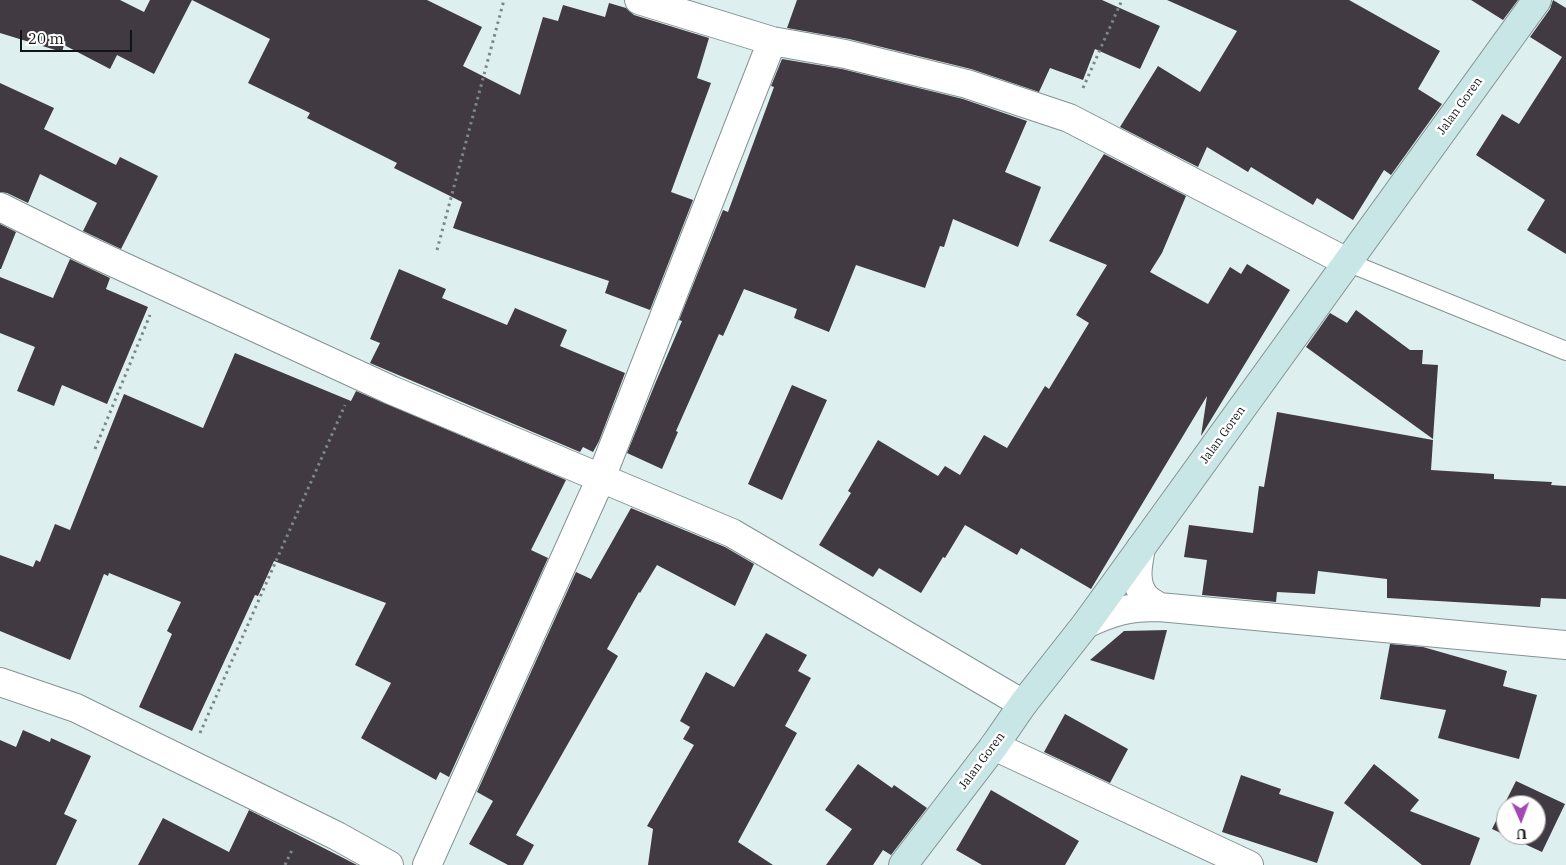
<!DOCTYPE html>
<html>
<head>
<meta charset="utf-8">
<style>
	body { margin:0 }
	#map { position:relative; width:1566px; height:865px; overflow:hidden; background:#deefef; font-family:"IBM Plex Serif",serif }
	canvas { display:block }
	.north { position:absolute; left:1496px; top:795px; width:50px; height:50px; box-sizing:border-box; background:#fff; border:1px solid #9fa1a1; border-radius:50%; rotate:178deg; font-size:14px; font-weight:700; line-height:20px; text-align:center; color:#0f1515 }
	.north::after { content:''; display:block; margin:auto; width:18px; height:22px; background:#a349b4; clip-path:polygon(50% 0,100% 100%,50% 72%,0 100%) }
	.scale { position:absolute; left:20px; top:30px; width:112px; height:22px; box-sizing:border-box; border:2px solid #0f1515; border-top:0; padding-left:6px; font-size:15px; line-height:18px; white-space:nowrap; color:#0f1515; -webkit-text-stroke:4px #fff; paint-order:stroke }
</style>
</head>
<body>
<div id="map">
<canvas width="1566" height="865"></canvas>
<div class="north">U</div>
<div class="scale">20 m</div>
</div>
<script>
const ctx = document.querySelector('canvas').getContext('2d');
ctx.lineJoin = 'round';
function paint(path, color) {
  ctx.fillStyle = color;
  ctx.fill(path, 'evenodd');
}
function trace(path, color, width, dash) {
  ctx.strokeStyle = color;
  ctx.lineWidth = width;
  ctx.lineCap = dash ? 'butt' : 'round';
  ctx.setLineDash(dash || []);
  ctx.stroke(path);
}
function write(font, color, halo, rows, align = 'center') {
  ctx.font = font + ' "IBM Plex Serif",serif';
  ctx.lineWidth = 5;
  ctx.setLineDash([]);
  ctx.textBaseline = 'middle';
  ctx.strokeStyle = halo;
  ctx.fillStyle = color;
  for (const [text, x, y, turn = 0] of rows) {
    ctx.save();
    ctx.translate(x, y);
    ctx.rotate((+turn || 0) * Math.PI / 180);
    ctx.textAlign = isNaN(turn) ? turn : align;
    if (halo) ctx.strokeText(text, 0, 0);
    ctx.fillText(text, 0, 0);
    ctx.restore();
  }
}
paint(new Path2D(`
	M0,0H120L144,12L150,0H427L482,27L463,66L520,95L543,17L558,21L563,5L605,17L609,3L626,8L634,15L709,38L697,78L711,83L671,192L693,200L650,310L605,293L609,281L453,228L462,202L394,168L397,163L307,118L310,113L248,83L270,39L192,0L154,74L117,55L110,69L64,45L62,52L0,33Z
	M797,0H1102L1160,26L1140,69L1095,49L1083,80L1050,68L1039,92L971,69L849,39L787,28Z
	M1167,0H1349L1440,51L1418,89L1442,104L1391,175L1384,170L1353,220L1317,198L1313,205L1251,167L1248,172L1207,147L1198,167L1120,127L1158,66L1200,92L1237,31Z
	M1471,0H1518L1503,20Z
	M1553,0L1566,8V254L1527,230L1545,200L1476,155L1502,114L1519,124L1562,57L1530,37L1550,9Z
	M782,59L842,69L963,99L1027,121L1005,172L1041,187L1018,247L953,219L944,247L940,246L925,288L856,265L829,332L794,318L797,309L744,289L723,336L719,334L676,431L678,432L662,469L627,453L655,384L682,321L679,320L723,210L728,212L774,87L771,86Z
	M0,83L54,108L44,129L116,165L120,157L158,176L121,249L83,231L97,203L40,174L28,203L7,193L0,192Z
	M1104,154L1186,196L1162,253L1150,272L1208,304L1230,267L1241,274L1247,264L1290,290L1201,436L1207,396L1091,589L1021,548L1017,555L965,525L945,558L943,557L921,593L879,568L873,577L819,545L851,493L848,491L878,440L938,476L945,466L960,475L984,435L1007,448L1045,386L1049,389L1089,323L1076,315L1107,265L1049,241Z
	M0,224L16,232L1,269H0Z
	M70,259L110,278L106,289L148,307L107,404L62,385L54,406L17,391L35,347L0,333V277L53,298Z
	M399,269L446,289L442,298L507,325L515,308L567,330L560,346L625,373L599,441L593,452L583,447L580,452L370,363L380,343L370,339Z
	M1356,310L1410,350H1423L1422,364L1438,365L1433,439L1306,347L1330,313L1347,323Z
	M235,353L351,401L356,391L566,480L531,550L548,558L449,777L440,772L436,780L361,738L391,683L355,665L386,603L274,561L258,596L255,595L192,731L139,707L172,634L167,631L181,602L109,573L108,576L104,574L70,660L0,631V555L33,567L36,560L40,562L55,524L70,530L124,394L203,428Z
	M792,385L827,400L782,500L748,484Z
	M1277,412L1433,440L1431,470L1494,474V479L1552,482L1551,485L1566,486V599L1541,598L1540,607L1387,598V579L1318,571L1315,594L1277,592L1276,602L1202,595L1207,560L1184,557L1189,525L1253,533L1259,486L1264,487Z
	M631,508L725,547L754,564L735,606L657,565L640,593L639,592L607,649L618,656L516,835L534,845L523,865H508L469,844L493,801L477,792L576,572L591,579Z
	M1167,630L1154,680L1090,660L1124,631Z
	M766,633L807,655L798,671L811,678L785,726L797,733L738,842L773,865H648L653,829L647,826L694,745L683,739L690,727L680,721L706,672L734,687Z
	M1390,644L1423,647L1507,671L1503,686L1537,695L1519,759L1438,738L1446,710L1380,699Z
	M1065,714L1128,749L1110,783L1044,752Z
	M23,730L50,742L51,738L91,756L64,814L77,820L56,865H0V740L16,747Z
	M858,764L892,788L894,785L927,808L891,855L883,850L873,865H826L852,829L825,810Z
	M1374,764L1419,800L1410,811L1480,838L1470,865H1422L1344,803Z
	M1241,775L1281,789L1279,794L1334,812L1317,863L1222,832Z
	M1516,781L1565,804L1542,852L1492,829ZM1506,805H1536V835H1506Z
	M991,790L1079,841L1065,865H982L956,850Z
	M249,810L357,865H138L163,818L229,852Z`), '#423a43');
const lane = new Path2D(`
	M1347,262L1566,351`);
const street = new Path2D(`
	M639,0L772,41L845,54L967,84L1069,118L1347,262
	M0,207L91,252L391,390L732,533L1023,704
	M1141,548C1138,564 1133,584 1146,598C1149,601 1155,604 1159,607
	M1086,624C1113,611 1129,607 1159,607L1566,645
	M0,682L76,708L337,836L389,865
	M994,746L1249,865
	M427,865L601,478L772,41`);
const secondary = new Path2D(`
	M903,865L994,746L1023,704L1086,624L1537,0`);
trace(lane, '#839392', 20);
trace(street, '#839392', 30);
trace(secondary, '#839392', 30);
trace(new Path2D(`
	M1083,88L1122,0
	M437,250L504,0
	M95,449L150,315
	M200,733L345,405
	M285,865L292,850`), '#7c8888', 3, [2.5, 4]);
trace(lane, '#fff', 18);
trace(street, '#fff', 28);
trace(secondary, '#c9e6e6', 28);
write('12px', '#0f1515', '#fff', [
	["Jalan Goren",1460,106,-54],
	["Jalan Goren",1223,435,-54],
	["Jalan Goren",982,761,-53]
]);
</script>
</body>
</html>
